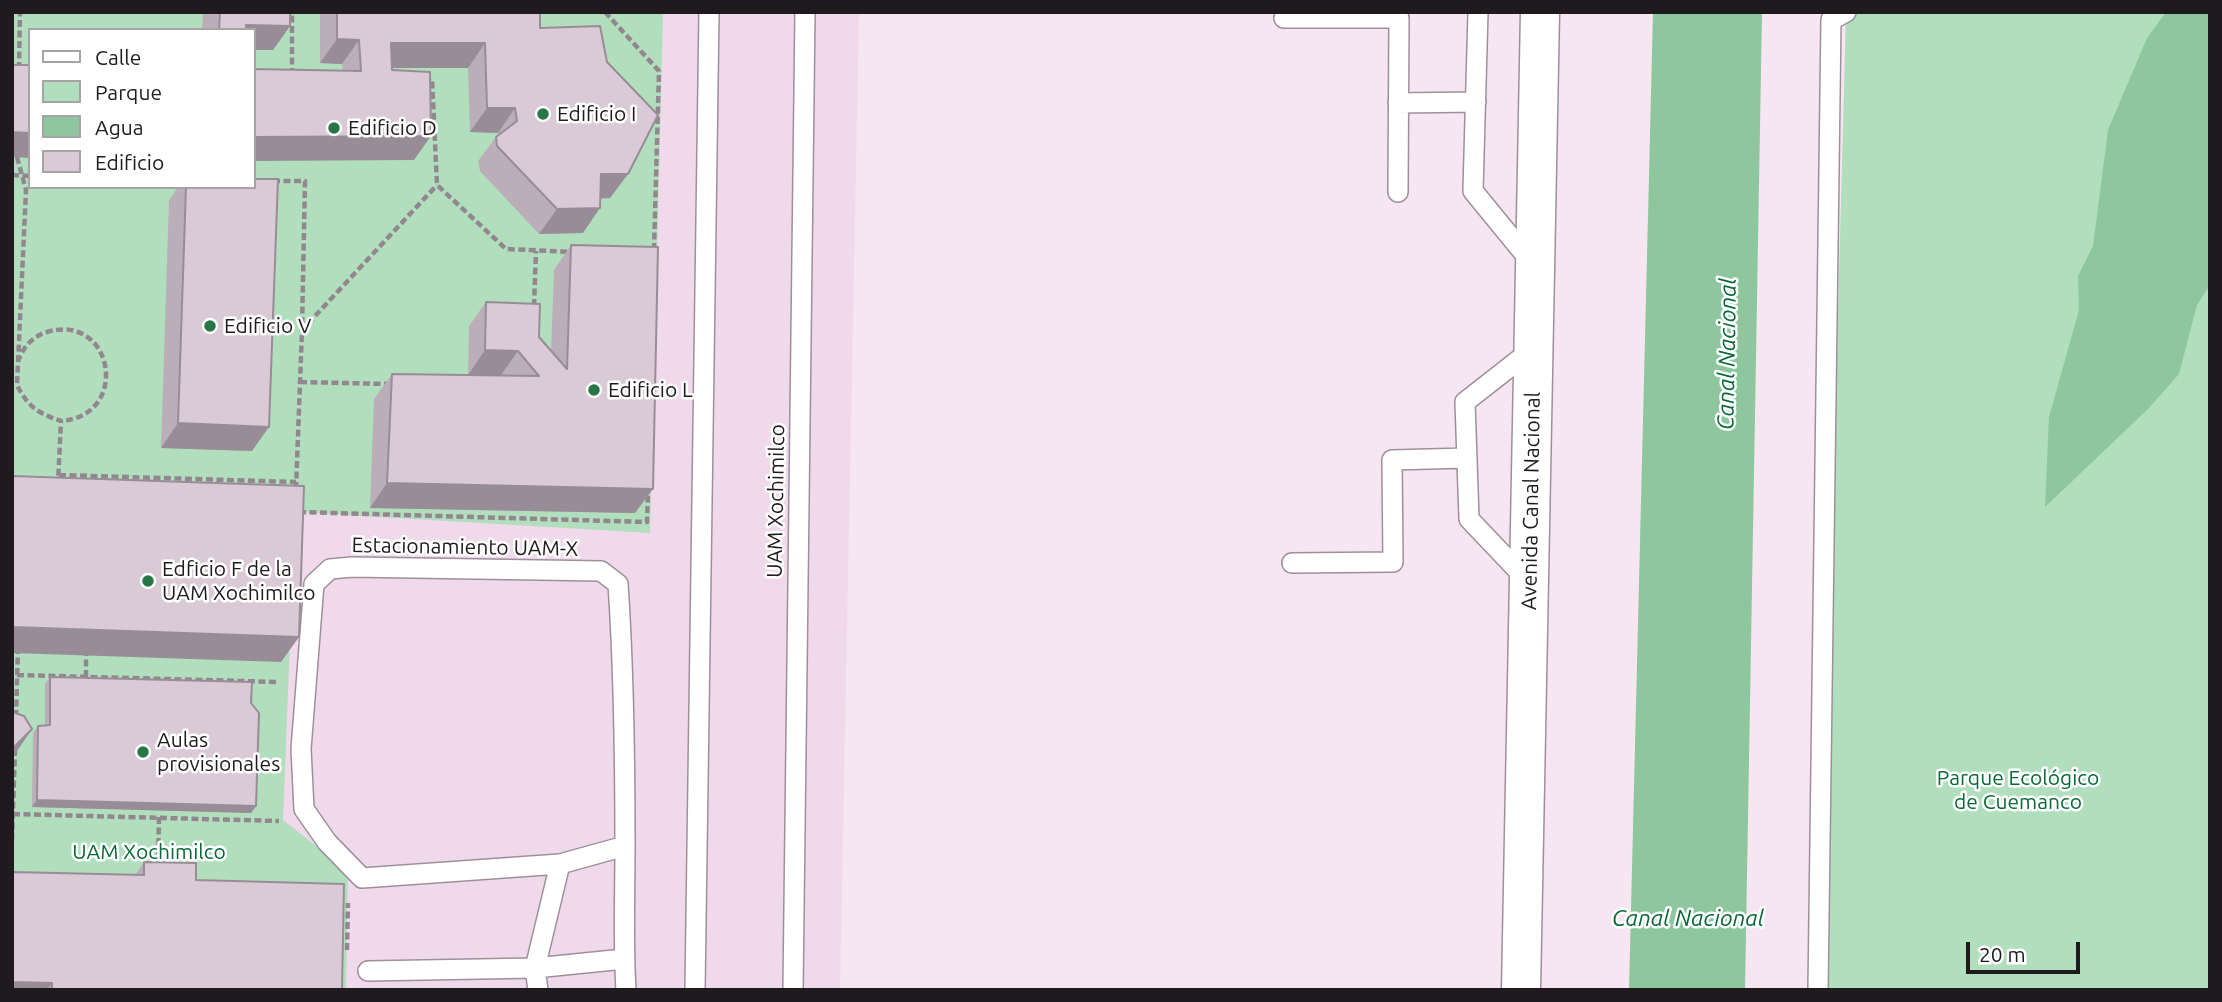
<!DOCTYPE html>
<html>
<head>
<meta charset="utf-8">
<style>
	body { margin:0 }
	#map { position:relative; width:2222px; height:1002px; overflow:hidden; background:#f6e6f2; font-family:Ubuntu,sans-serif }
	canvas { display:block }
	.frame { position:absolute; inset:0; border:14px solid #1f1a1e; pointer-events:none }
	.legend { position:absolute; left:28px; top:28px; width:228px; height:161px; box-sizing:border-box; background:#fff; border:2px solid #a5a3a5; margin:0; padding:9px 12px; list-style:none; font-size:21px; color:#1f1a1e }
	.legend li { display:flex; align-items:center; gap:14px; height:35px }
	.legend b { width:35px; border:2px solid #a5a3a5 }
	.scale { position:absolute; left:1966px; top:942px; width:114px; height:32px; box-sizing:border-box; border:4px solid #1f1a1e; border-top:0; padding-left:9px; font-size:21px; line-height:24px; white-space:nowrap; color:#1f1a1e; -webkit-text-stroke:5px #fff; paint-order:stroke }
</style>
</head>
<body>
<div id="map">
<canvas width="2222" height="1002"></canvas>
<div class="frame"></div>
<ul class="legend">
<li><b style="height:9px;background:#fff"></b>Calle</li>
<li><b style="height:19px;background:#b1dfbd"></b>Parque</li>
<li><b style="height:19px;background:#8ec79e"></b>Agua</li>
<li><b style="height:19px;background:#d9cad6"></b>Edificio</li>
</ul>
<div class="scale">20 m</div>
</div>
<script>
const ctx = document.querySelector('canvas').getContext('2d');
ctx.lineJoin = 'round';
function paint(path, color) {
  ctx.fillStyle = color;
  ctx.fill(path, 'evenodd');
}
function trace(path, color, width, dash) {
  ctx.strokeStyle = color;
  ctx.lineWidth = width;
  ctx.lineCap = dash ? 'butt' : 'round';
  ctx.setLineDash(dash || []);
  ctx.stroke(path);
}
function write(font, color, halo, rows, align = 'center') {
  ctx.font = font + ' Ubuntu,sans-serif';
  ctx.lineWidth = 5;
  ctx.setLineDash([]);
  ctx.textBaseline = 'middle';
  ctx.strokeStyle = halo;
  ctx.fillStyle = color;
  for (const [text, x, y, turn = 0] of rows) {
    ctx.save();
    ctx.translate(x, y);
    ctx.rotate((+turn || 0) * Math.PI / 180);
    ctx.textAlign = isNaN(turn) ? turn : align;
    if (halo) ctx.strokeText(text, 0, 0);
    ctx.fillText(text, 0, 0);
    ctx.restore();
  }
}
paint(new Path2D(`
	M12,12H859L840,990H12ZM30,30H254V187H30Z`), '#efd9ea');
paint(new Path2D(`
	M12,12H663L650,533L295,512L283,820L348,871L346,990H12ZM30,30H254V187H30Z
	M1846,12H2210V990H1820Z`), '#b1dfbd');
paint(new Path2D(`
	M1653,12H1762L1745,990H1629Z
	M2166,12H2210V285L2197,305L2179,374L2148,409L2045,507L2049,417L2079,310L2078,276L2093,246L2108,130L2147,38Z`), '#8ec79e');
const lane = new Path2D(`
	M1478,12L1473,191L1532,263
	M1284,18H1399L1398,192
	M1398,103L1476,102
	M1292,563L1393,562L1392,460L1466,458
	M1528,581L1469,519L1465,402L1534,348
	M625,846L560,864L362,878L327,842L304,809L301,749L314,584L330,569L352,567L601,571L618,584C624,671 625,758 625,846C625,894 623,942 626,990
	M368,971L535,968L624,959
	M538,990L535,968L560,864
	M695,990L709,12
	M793,990L805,12
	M1818,990L1831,20L1846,12`);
const secondary = new Path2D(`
	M1521,990L1540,12`);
trace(lane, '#9e909b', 22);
trace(secondary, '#9e909b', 41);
trace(new Path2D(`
	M605,12L659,71L654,250
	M19,69L20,12
	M292,75V12
	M424,79H432L437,185L506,249L573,252
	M17,157L26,190L17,385C27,406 39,414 61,421L58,483
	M12,175L30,176
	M273,181H305L302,329
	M534,306L536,251
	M18,362C22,348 33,336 47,332C114,312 131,416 61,421
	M300,382L390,384
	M59,475L296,482
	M296,489L302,330L437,185
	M299,512L647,522L648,490
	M17,675L279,682
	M86,677V650
	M16,717L18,648
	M13,814L279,821
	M12,840L15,750
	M158,866L159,817
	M347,950L348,903`), '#92878f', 4.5, [7, 3.5]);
trace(lane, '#fff', 19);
trace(secondary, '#fff', 38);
paint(new Path2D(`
	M203,12H290V26L273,50L254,30H202Z
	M320,12H540V28L628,174L610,198L601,199L583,233L539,234L480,171L478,161L496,137L498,135V133L470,132L468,68H392L414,160L343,70L342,64L320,63Z
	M178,187H254L252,451L161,448L169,200Z
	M571,245L635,513L370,508L374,399L392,374L501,376L468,375L469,326L486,302L539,337L551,351L554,270Z
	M50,677L251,703L256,806L251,813L32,807L33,733L38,726H45V684Z
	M144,862L196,880L342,990H12L135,875Z`), '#bbaeb8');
paint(new Path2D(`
	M246,25L290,26L273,50H254V30H242Z
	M337,39L359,40L342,64L320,63Z
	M391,43H485L468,68H374Z
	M487,108H515L498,133L470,132Z
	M12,132L30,133V158L12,157Z
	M431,136L414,160L254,161V137Z
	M601,174H628L610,198L584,199Z
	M600,208L583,233L539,234L557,209Z
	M485,350L518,351L501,375H468Z
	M178,423L269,427L252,451L161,448Z
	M387,483L653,489L635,513L370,508Z
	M12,627L299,637L281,662L12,653Z
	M32,729L15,754L12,756V749Z
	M37,800L256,806L251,813L32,807Z
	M12,982L52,983L47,990H12Z`), '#988d96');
const building = new Path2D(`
	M220,12H290V26L246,25V30H219Z
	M337,12H540V28L600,26L607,62L658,115L628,174H601L600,208L557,209L497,146L496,137L517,121L515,108H487L485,43H391L392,70L430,72L431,136L254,137V69L361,71L359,40L337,39Z
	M12,65H30V133L12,132Z
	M254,179H278L269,427L178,423L186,187H254Z
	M571,245L658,247L653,489L387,483L392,374L539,376L518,351L485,350L486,302L540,304L539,337L567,369Z
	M12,476L304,486L299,637L12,627Z
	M50,677L252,682L251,703L259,713L256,806L37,800L38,726L50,725Z
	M12,712L24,716L32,729L12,749Z
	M144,862L196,863V880L344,884L342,990H52V983L12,982V872L144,875Z`);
paint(building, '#d9cad6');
trace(building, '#988d96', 2);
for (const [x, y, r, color] of [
	[543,114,7,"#277646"],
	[334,128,7,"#277646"],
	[210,326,7,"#277646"],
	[594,390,7,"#277646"],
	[148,581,7,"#277646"],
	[143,752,7,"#277646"]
]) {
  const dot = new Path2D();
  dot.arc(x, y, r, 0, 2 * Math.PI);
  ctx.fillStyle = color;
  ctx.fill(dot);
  trace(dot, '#fff', 2.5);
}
write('21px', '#1f1a1e', '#fff', [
	["Edificio I",557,114],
	["Edificio D",348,128],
	["Edificio V",224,326],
	["Edificio L",608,390],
	["Edficio F de la",162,569],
	["UAM Xochimilco",162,593],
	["Aulas",157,740],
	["provisionales",157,764]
], 'left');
write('21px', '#1f1a1e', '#fff', [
	["UAM Xochimilco",776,501,-89],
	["Avenida Canal Nacional",1531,501,-89],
	["Estacionamiento UAM-X",465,547,1]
]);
write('21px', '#0a6937', '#fff', [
	["Parque Ecológico",2018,778],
	["de Cuemanco",2018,802],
	["UAM Xochimilco",149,852]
]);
write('italic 23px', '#096837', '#fff', [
	["Canal Nacional",1727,354,-89],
	["Canal Nacional",1688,918]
]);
</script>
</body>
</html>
